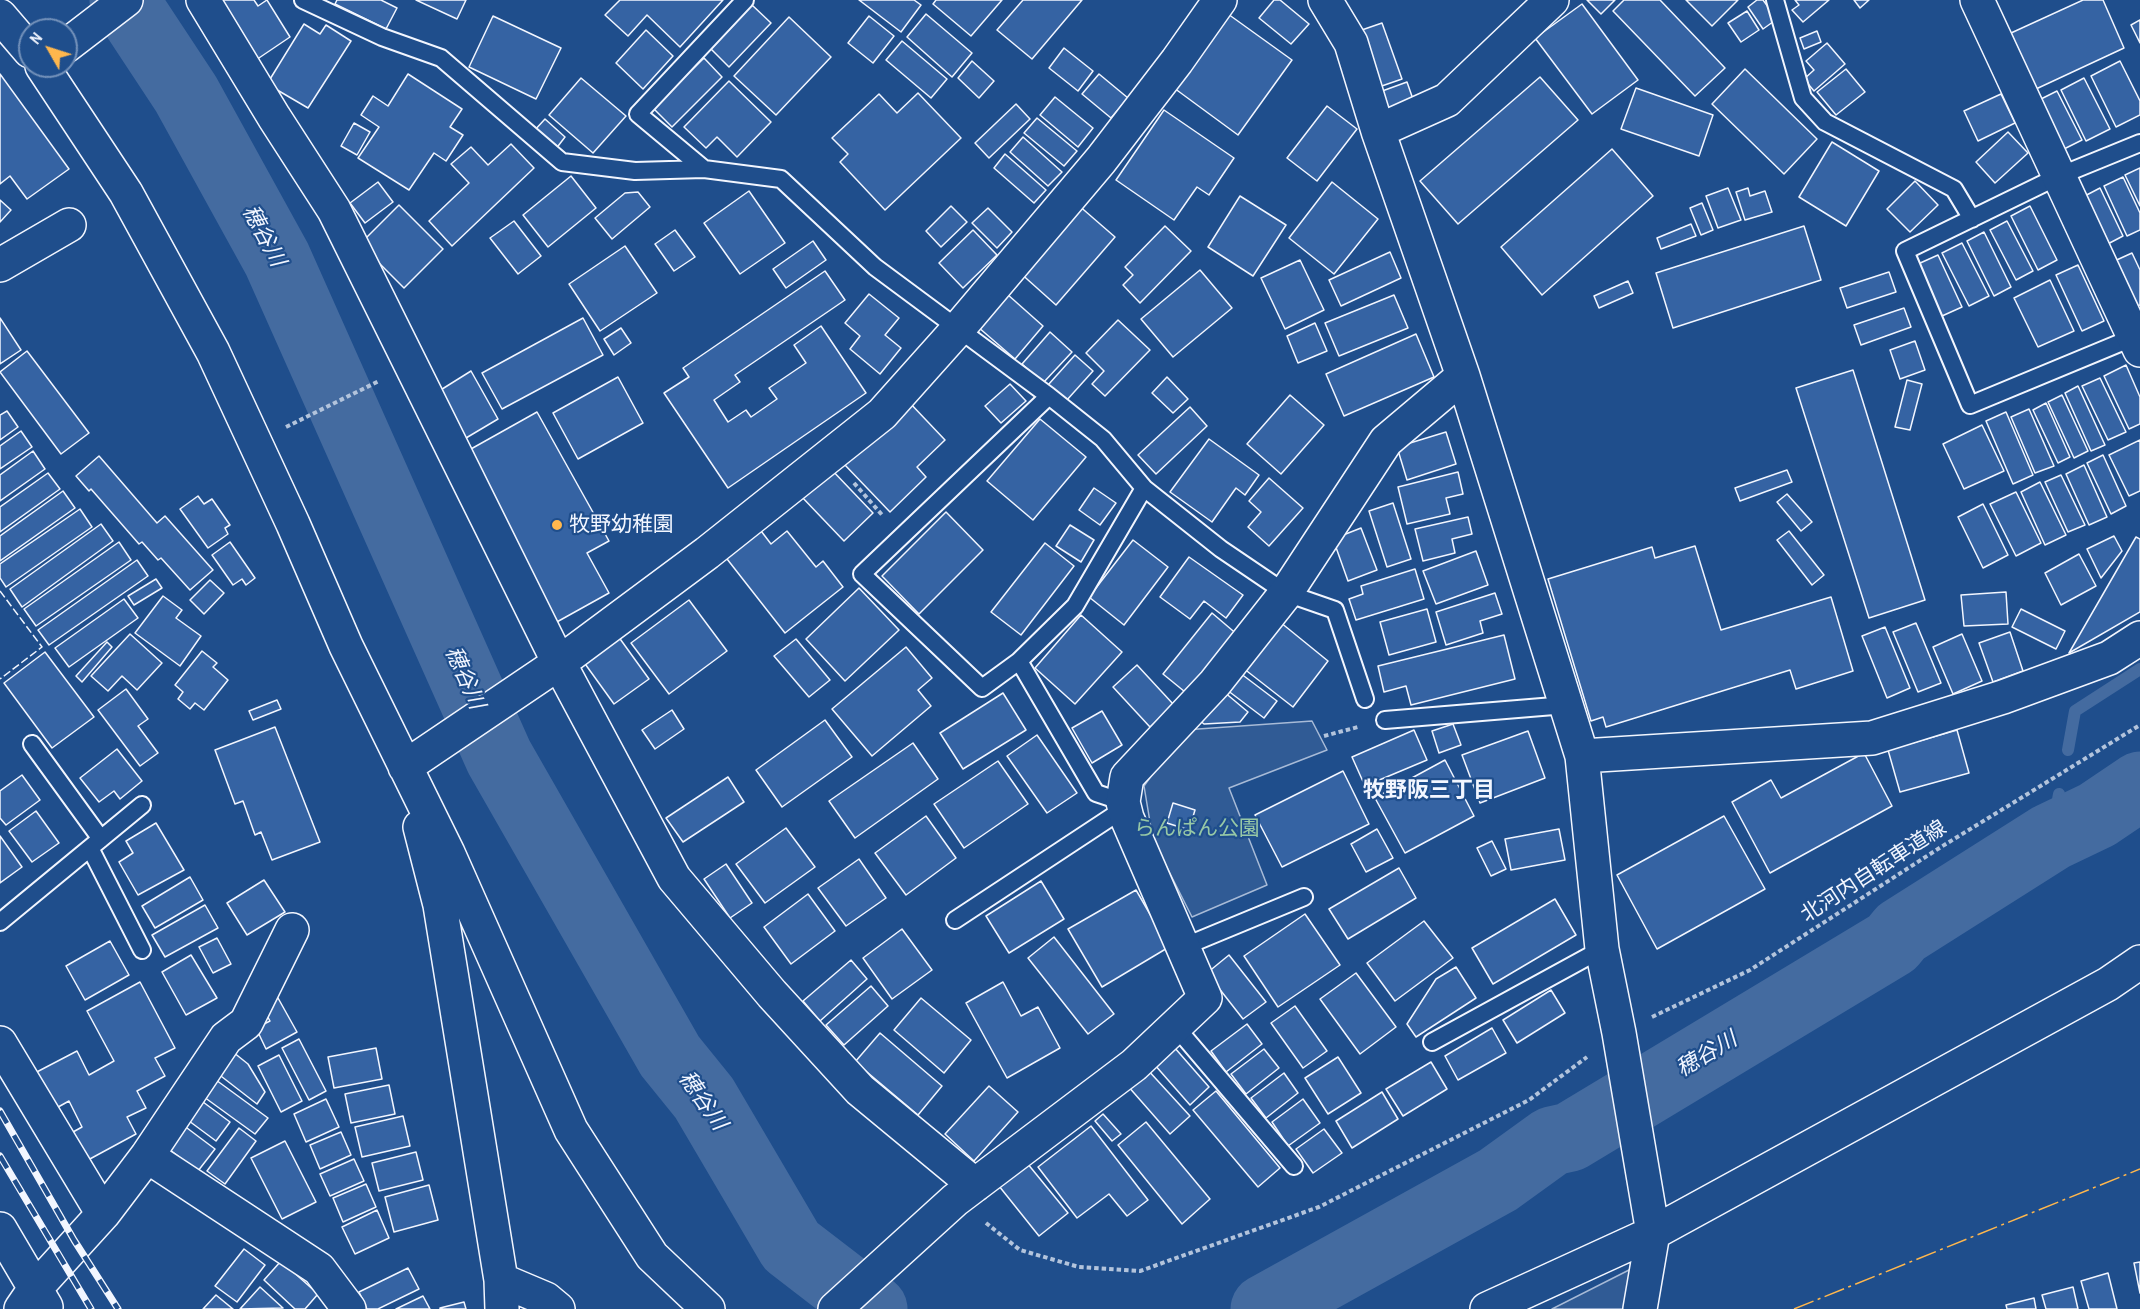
<!DOCTYPE html>
<html>
<head>
<meta charset="utf-8">
<style>
	body { margin:0 }
	#map { position:relative; width:2140px; height:1309px; overflow:hidden; background:#1f4e8c; font-family:"Archivo Narrow",sans-serif }
	canvas { display:block }
	.north { position:absolute; left:18px; top:18px; width:60px; height:60px; box-sizing:border-box; background:#1f4e8c; border:2px solid #7391ba; border-radius:50%; rotate:309deg; font-size:16px; font-weight:700; line-height:24px; text-align:center; color:#f2f6ff }
	.north::after { content:''; display:block; margin:auto; width:21px; height:27px; background:#ffb74d; clip-path:polygon(50% 0,100% 100%,50% 72%,0 100%) }
</style>
</head>
<body>
<div id="map">
<canvas width="2140" height="1309"></canvas>
<div class="north">N</div>
</div>
<script>
const ctx = document.querySelector('canvas').getContext('2d');
ctx.lineJoin = 'round';
function paint(path, color) {
  ctx.fillStyle = color;
  ctx.fill(path, 'evenodd');
}
function trace(path, color, width, dash) {
  ctx.strokeStyle = color;
  ctx.lineWidth = width;
  ctx.lineCap = dash ? 'butt' : 'round';
  ctx.setLineDash(dash || []);
  ctx.stroke(path);
}
function write(font, color, halo, rows, align = 'center') {
  ctx.font = font + ' "Archivo Narrow","Noto Sans JP",sans-serif';
  ctx.lineWidth = 4.5;
  ctx.setLineDash([]);
  ctx.textBaseline = 'middle';
  ctx.strokeStyle = halo;
  ctx.fillStyle = color;
  for (const [text, x, y, turn = 0] of rows) {
    ctx.save();
    ctx.translate(x, y);
    ctx.rotate((+turn || 0) * Math.PI / 180);
    ctx.textAlign = isNaN(turn) ? turn : align;
    if (halo) ctx.strokeText(text, 0, 0);
    ctx.fillText(text, 0, 0);
    ctx.restore();
  }
}
const green = new Path2D(`
	M1312,721L1327,750L1229,788L1267,885L1192,917L1153,840L1144,786L1184,730Z
	M1631,1269L1625,1309H1552Z`);
paint(green, '#305b95');
trace(green, '#a8bbd7', 1.5);
trace(new Path2D(`
	M2068,750L2075,711L2140,669
	M2051,837L2059,794`), '#446ba0', 12);
trace(new Path2D(`
	M124,0L186,94L277,259L499,757L670,1056L704,1098L791,1246L873,1309
	M1265,1309L1498,1180L1552,1141L1570,1137L1892,943L1901,932L2051,837L2097,815L2140,786`), '#446ba0', 69);
const building = new Path2D(`
	M219,0H254L258,6L267,0L290,37L253,62Z
	M337,0H381L397,8L386,29L335,4Z
	M416,0H466L457,19Z
	M620,0H723L680,47L647,15L628,36L605,15Z
	M859,0H914L921,5L901,32Z
	M936,0H1002L971,36L933,4Z
	M1023,0H1082L1032,59L997,30Z
	M1274,0H1280L1309,24L1291,44L1259,18Z
	M1587,0H1615L1601,14Z
	M1624,0H1660L1725,68L1695,96L1613,11Z
	M1686,0H1738L1712,26Z
	M1757,0H1763L1777,19L1763,29L1748,7Z
	M1795,0H1829L1803,22L1792,10L1799,5Z
	M1854,0H1869L1860,8Z
	M2083,0H2103L2124,48L2036,89L2011,33Z
	M1582,4L1638,80L1592,114L1535,38Z
	M752,5L771,23L729,67L711,49Z
	M1747,11L1759,30L1741,42L1728,23Z
	M926,14L972,53L952,77L907,37Z
	M1228,14L1292,60L1238,135L1174,88Z
	M493,16L561,48L536,99L469,67Z
	M869,16L894,36L873,63L848,43Z
	M789,17L831,57L776,115L734,76Z
	M2140,20V43L2131,25Z
	M1382,23L1402,79L1376,88L1356,32Z
	M304,24L320,34L326,25L351,41L308,108L267,84Z
	M646,30L673,56L643,89L616,63Z
	M1817,31L1821,42L1804,49L1800,38Z
	M902,41L947,79L931,98L886,60Z
	M1827,43L1845,64L1814,91L1804,79L1814,70L1806,61Z
	M1064,48L1093,71L1078,91L1049,68Z
	M704,58L722,77L672,127L653,108Z
	M972,61L994,81L979,98L958,78Z
	M2120,61L2140,101V115L2116,127L2091,76Z
	M1745,69L1817,139L1784,174L1712,104Z
	M1846,69L1865,92L1836,115L1817,92Z
	M0,74L69,169L27,199L10,176L0,184Z
	M408,74L462,109L450,127L463,135L446,161L434,153L409,190L358,158L379,127L361,115L373,96L388,106Z
	M1099,74L1128,98L1111,118L1082,94Z
	M1540,77L1578,120L1458,224L1420,181Z
	M581,78L626,116L593,153L549,115Z
	M2084,78L2110,129L2086,141L2061,90Z
	M729,81L771,122L737,157L717,137L706,148L684,127Z
	M1407,82L1415,105L1382,117L1374,94Z
	M1636,88L1713,115L1699,156L1621,129Z
	M2057,91L2082,140L2060,151L2035,102Z
	M918,93L961,138L885,210L840,162L848,154L832,138L879,94L897,113Z
	M2001,94L2015,123L1978,141L1964,111Z
	M1055,97L1093,128L1078,147L1040,115Z
	M1016,104L1030,119L989,158L975,143Z
	M1327,106L1357,129L1317,181L1287,158Z
	M1164,110L1234,158L1209,195L1197,187L1174,220L1116,180Z
	M1037,118L1077,151L1064,166L1024,133Z
	M545,119L565,137L555,150L533,132Z
	M354,123L370,132L357,155L341,146Z
	M2008,132L2028,153L1995,183L1976,162Z
	M1023,137L1062,172L1048,186L1010,152Z
	M1832,142L1879,171L1846,226L1799,197Z
	M511,144L534,168L452,246L429,221L469,183L451,164L471,147L488,165Z
	M1612,149L1653,196L1542,295L1501,247Z
	M1005,154L1046,190L1034,203L994,168Z
	M2140,168V206L2125,175Z
	M571,176L596,208L548,247L523,215Z
	M2123,177L2140,213V230L2127,236L2104,186Z
	M1915,181L1938,205L1910,232L1887,209Z
	M378,182L393,202L365,223L350,203Z
	M1332,182L1378,219L1334,274L1289,238Z
	M1728,188L1741,220L1718,228L1706,196Z
	M1748,188L1750,196L1765,191L1772,212L1745,220L1736,192Z
	M2100,188L2123,236L2102,247L2079,199Z
	M749,191L785,243L740,274L704,223Z
	M638,192L650,207L612,239L595,218L625,193Z
	M1240,196L1286,225L1253,276L1208,247Z
	M0,200L11,210L0,222Z
	M1702,203L1713,230L1701,235L1690,208Z
	M1077,204L1115,237L1056,305L1018,271Z
	M399,205L443,249L404,288L360,244Z
	M951,206L967,222L941,247L926,231Z
	M2030,206L2057,260L2038,270L2011,216Z
	M988,208L1012,232L997,248L972,223Z
	M514,221L541,256L518,274L490,238Z
	M2007,221L2033,271L2016,280L1990,230Z
	M1691,224L1696,236L1661,249L1657,238Z
	M1165,226L1191,251L1140,303L1123,285L1133,275L1125,267Z
	M1804,226L1821,280L1673,328L1656,273Z
	M675,230L695,257L674,271L655,244Z
	M973,230L997,255L963,288L939,263Z
	M1984,232L2011,287L1994,296L1967,241Z
	M813,241L826,260L786,288L773,269Z
	M1962,243L1989,296L1969,306L1942,253Z
	M625,246L657,293L600,331L569,284Z
	M1390,252L1401,278L1341,306L1329,280Z
	M2132,253L2140,270V305L2131,309L2110,263Z
	M1938,255L1962,307L1942,316L1918,264Z
	M1300,260L1324,310L1285,329L1261,278Z
	M2078,265L2104,321L2082,331L2056,275Z
	M1200,270L1232,308L1173,357L1141,319Z
	M825,271L845,300L735,375L740,382L714,400L728,422L746,410L751,417L777,399L769,388L806,363L794,345L821,326L866,393L728,488L664,393L689,377L683,368Z
	M1889,272L1896,292L1847,308L1840,288Z
	M2050,280L2074,331L2038,347L2014,298Z
	M1628,281L1633,293L1599,308L1594,296Z
	M869,294L899,318L885,335L901,348L880,374L850,349L860,336L845,323Z
	M1007,294L1043,326L1015,359L978,327Z
	M1394,295L1408,328L1339,356L1325,323Z
	M1904,308L1911,327L1861,345L1854,325Z
	M0,318L21,350L0,364Z
	M583,318L603,355L502,409L482,373Z
	M1118,320L1150,350L1105,396L1092,384L1104,371L1086,353Z
	M1315,323L1327,351L1298,363L1287,336Z
	M621,328L631,343L614,355L604,339Z
	M1050,332L1072,352L1043,383L1022,364Z
	M1416,334L1434,377L1344,416L1326,374Z
	M1915,341L1925,370L1900,379L1890,350Z
	M27,351L89,433L61,454L0,372Z
	M1075,355L1093,371L1066,401L1048,385Z
	M2126,365L2140,397V424L2129,429L2104,376Z
	M1853,370L1925,600L1869,618L1796,388Z
	M471,371L498,419L466,438L439,391Z
	M618,377L643,423L578,459L553,413Z
	M1167,377L1188,399L1173,413L1152,393Z
	M2100,378L2126,432L2108,440L2082,386Z
	M1907,380L1922,384L1910,430L1895,427Z
	M1010,384L1026,401L1001,423L985,406Z
	M2078,386L2105,445L2091,451L2065,393Z
	M1290,395L1324,425L1281,474L1247,444Z
	M2062,395L2088,451L2074,458L2048,402Z
	M908,401L945,440L917,467L926,477L890,512L844,464Z
	M2046,403L2070,457L2058,463L2033,410Z
	M1190,407L1207,426L1156,474L1138,455Z
	M2029,409L2054,466L2035,473L2011,417Z
	M7,411L18,427L0,440V415Z
	M537,412L609,541L587,553L609,593L555,623L462,454Z
	M2006,412L2033,475L2013,484L1986,421Z
	M1040,419L1086,457L1033,520L987,481Z
	M1982,425L2004,471L1964,489L1943,444Z
	M21,431L32,447L0,469V446Z
	M1446,432L1456,464L1407,480L1397,447Z
	M1209,439L1259,475L1245,495L1236,488L1212,522L1170,492Z
	M2140,440V491L2129,496L2109,455Z
	M33,451L45,469L0,501V475Z
	M2103,455L2126,506L2111,514L2087,463Z
	M99,456L157,523L165,516L213,570L190,590L161,558L158,560L142,542L139,544L91,489L89,491L76,476Z
	M2084,465L2107,517L2089,525L2066,474Z
	M829,467L873,513L844,541L800,495Z
	M1787,470L1792,482L1740,501L1735,488Z
	M1458,472L1463,494L1446,498L1450,514L1407,524L1398,487Z
	M48,473L60,489L0,532V507Z
	M2061,475L2085,525L2068,532L2045,482Z
	M1269,478L1303,508L1269,546L1248,527L1261,512L1249,501Z
	M2040,482L2066,535L2045,545L2021,492Z
	M1094,488L1116,503L1100,525L1079,510Z
	M63,491L75,508L0,561V536Z
	M2016,492L2041,543L2016,556L1990,504Z
	M1787,494L1812,522L1801,531L1777,502Z
	M198,496L204,504L212,499L230,525L225,528L228,534L208,548L180,509Z
	M1393,503L1411,559L1387,567L1369,511Z
	M1983,504L2008,555L1983,568L1958,517Z
	M80,509L92,527L6,587L0,578V564Z
	M946,512L983,550L919,614L882,576Z
	M1468,517L1472,534L1452,539L1455,553L1423,561L1415,529Z
	M755,523L771,544L787,531L816,567L823,561L843,587L785,633L720,550Z
	M101,524L113,541L22,607L10,589Z
	M1070,525L1094,540L1081,562L1056,546Z
	M1361,528L1377,570L1348,581L1333,539Z
	M1789,531L1824,575L1812,585L1777,540Z
	M2114,536L2122,551L2101,578L2087,549Z
	M2136,537L2140,539V612L2069,653Z
	M1133,540L1168,567L1124,625L1089,597Z
	M119,542L131,560L36,626L24,609Z
	M230,542L255,578L246,585L242,579L233,585L212,555Z
	M1045,543L1074,566L1021,635L991,612Z
	M1695,546L1721,630L1831,597L1853,671L1796,689L1790,670L1606,727L1603,717L1591,721L1548,579L1652,547L1655,558Z
	M1476,551L1488,585L1436,604L1423,571Z
	M2079,554L2096,586L2061,605L2045,573Z
	M1189,557L1243,595L1226,618L1204,601L1190,619L1160,597Z
	M137,560L148,576L49,645L38,630Z
	M1415,569L1424,599L1356,620L1349,599L1363,594L1361,586Z
	M156,579L162,588L134,605L128,596Z
	M210,580L224,593L204,614L190,600Z
	M859,588L899,630L845,681L806,639Z
	M2006,592L2008,624L1964,626L1961,595Z
	M1495,593L1502,614L1480,621L1483,633L1446,645L1436,612Z
	M163,596L182,610L176,618L201,636L180,666L135,633Z
	M124,599L138,618L69,667L55,648Z
	M689,600L727,651L669,694L631,643Z
	M1427,609L1436,642L1389,655L1380,622Z
	M2021,609L2065,631L2056,649L2012,627Z
	M1212,613L1239,636L1190,696L1163,674Z
	M1081,615L1122,652L1075,704L1035,668Z
	M1280,622L1328,661L1293,707L1243,668Z
	M1916,623L1941,683L1918,692L1893,632Z
	M1885,627L1910,688L1887,698L1862,636Z
	M2010,632L2023,671L1993,682L1979,643Z
	M130,634L162,663L137,690L122,676L108,691L91,676Z
	M1962,634L1982,681L1953,694L1933,647Z
	M1504,635L1515,679L1411,705L1406,686L1384,692L1378,666Z
	M618,636L649,679L614,704L583,661Z
	M796,639L830,680L809,697L774,656Z
	M107,642L112,647L82,682L76,676Z
	M906,647L932,678L918,690L931,706L872,756L832,709Z
	M202,651L217,663L213,667L228,680L204,710L195,703L190,709L178,699L183,692L175,685Z
	M45,652L94,717L52,748L4,683Z
	M1137,665L1174,705L1150,727L1113,687Z
	M1240,673L1277,701L1264,718L1227,690Z
	M1217,686L1248,712L1240,722L1204,724L1193,715Z
	M126,689L148,719L138,726L158,753L140,766L98,710Z
	M1003,693L1026,730L963,769L940,733Z
	M277,700L281,709L253,720L249,711Z
	M672,710L684,729L655,749L642,730Z
	M1102,711L1122,745L1092,763L1072,728Z
	M825,720L852,757L782,807L756,770Z
	M1453,724L1461,745L1439,753L1432,731Z
	M275,727L320,842L272,860L261,832L255,835L243,801L235,804L215,750Z
	M1414,730L1427,760L1365,786L1352,757Z
	M1957,730L1969,773L1900,792L1888,750Z
	M1528,731L1545,778L1480,803L1462,755Z
	M1037,735L1077,793L1047,813L1007,756Z
	M913,743L938,779L855,838L829,801Z
	M117,749L142,781L120,799L114,791L99,802L80,778Z
	M1864,753L1892,806L1770,873L1732,802L1771,780L1781,798Z
	M1445,760L1474,816L1405,853L1375,798Z
	M998,761L1028,804L964,848L934,804Z
	M1343,771L1369,824L1282,867L1255,815Z
	M22,775L40,800L6,825L0,818V791Z
	M728,777L744,802L683,842L666,818Z
	M1173,803L1195,810L1189,830L1167,823Z
	M36,811L59,843L32,862L9,831Z
	M926,816L956,858L906,895L875,853Z
	M1724,816L1765,889L1657,949L1617,875Z
	M156,823L184,870L138,895L119,862L133,853L126,841Z
	M786,828L815,867L765,903L736,864Z
	M1377,829L1393,858L1366,872L1351,844Z
	M1559,829L1565,860L1511,870L1505,839Z
	M0,836L22,867L0,883Z
	M1492,841L1506,869L1491,876L1477,848Z
	M859,859L886,898L846,926L818,888Z
	M726,864L752,903L730,918L704,879Z
	M1399,868L1416,898L1348,939L1329,909Z
	M190,877L203,900L155,928L142,906Z
	M264,880L285,912L247,935L227,903Z
	M1041,881L1064,919L1009,953L986,916Z
	M1136,890L1169,947L1102,987L1068,929Z
	M808,894L835,931L791,964L764,927Z
	M1555,899L1576,935L1493,984L1472,948Z
	M205,905L218,928L165,957L152,935Z
	M1305,914L1340,965L1278,1007L1244,956Z
	M1424,921L1453,958L1395,1001L1367,963Z
	M902,929L932,970L892,999L863,958Z
	M1054,937L1114,1014L1088,1034L1028,958Z
	M217,938L231,964L213,973L199,947Z
	M110,941L129,975L85,1000L66,966Z
	M191,955L217,998L186,1015L162,972Z
	M1229,955L1266,1002L1243,1019L1207,973Z
	M851,960L867,979L820,1021L803,1001Z
	M1456,967L1476,998L1416,1037L1407,1024L1436,979Z
	M1356,973L1396,1027L1360,1054L1320,999Z
	M140,982L175,1048L155,1058L165,1076L137,1091L146,1108L127,1117L136,1134L88,1160L73,1132L82,1127L69,1101L51,1111L31,1075L77,1051L89,1075L114,1061L87,1011Z
	M1003,982L1021,1016L1038,1007L1060,1048L1007,1078L966,1003Z
	M871,986L888,1006L844,1045L826,1025Z
	M1551,990L1565,1013L1517,1043L1503,1020Z
	M278,998L297,1032L266,1049L256,1028L270,1021L262,1007Z
	M921,998L971,1040L944,1073L894,1030Z
	M1295,1006L1327,1051L1303,1068L1271,1023Z
	M1247,1024L1262,1044L1226,1072L1211,1051Z
	M1492,1028L1506,1053L1458,1080L1445,1056Z
	M880,1033L942,1086L918,1115L855,1062Z
	M299,1039L326,1091L309,1100L282,1048Z
	M1174,1047L1209,1087L1190,1105L1154,1064Z
	M376,1048L382,1079L334,1088L328,1057Z
	M1264,1049L1279,1068L1246,1094L1231,1074Z
	M233,1052L248,1064L265,1092L257,1104L217,1073Z
	M279,1055L302,1101L281,1112L258,1066Z
	M1338,1057L1361,1093L1328,1114L1305,1078Z
	M1431,1062L1447,1089L1403,1116L1386,1089Z
	M1146,1068L1190,1116L1170,1134L1127,1085Z
	M1284,1073L1298,1093L1266,1118L1251,1098Z
	M216,1080L268,1118L255,1134L204,1097Z
	M389,1085L395,1114L351,1123L345,1094Z
	M989,1086L1018,1112L974,1161L945,1134Z
	M1216,1091L1280,1168L1258,1187L1193,1110Z
	M1382,1092L1398,1119L1352,1148L1336,1121Z
	M199,1099L230,1122L216,1141L185,1118Z
	M326,1099L339,1127L306,1142L294,1114Z
	M1303,1099L1320,1123L1288,1146L1272,1122Z
	M1103,1114L1121,1134L1112,1141L1095,1121Z
	M403,1116L410,1146L362,1157L355,1127Z
	M1146,1122L1210,1199L1182,1224L1118,1145Z
	M183,1125L215,1149L198,1171L166,1147Z
	M1091,1126L1148,1200L1127,1216L1109,1194L1077,1218L1038,1167Z
	M239,1128L256,1141L225,1184L207,1171Z
	M1324,1129L1342,1153L1313,1173L1296,1149Z
	M341,1132L351,1155L320,1169L310,1145Z
	M285,1141L316,1202L282,1219L251,1158Z
	M416,1152L423,1180L379,1191L372,1163Z
	M354,1159L364,1181L330,1196L320,1174Z
	M1027,1163L1068,1213L1039,1236L999,1186Z
	M366,1184L376,1207L343,1222L333,1198Z
	M429,1185L438,1220L394,1232L385,1197Z
	M377,1210L389,1238L355,1254L342,1227Z
	M244,1249L265,1265L237,1302L215,1286Z
	M281,1261L318,1294L305,1309H295L264,1280Z
	M2140,1262V1293L2134,1263Z
	M408,1268L419,1289L378,1309H367L359,1292Z
	M2108,1273L2117,1309H2089L2081,1281Z
	M260,1287L283,1308L240,1309Z
	M2073,1287L2078,1309H2046L2042,1295Z
	M216,1295L233,1309H203Z
	M423,1296L430,1309H396Z
	M2034,1298L2036,1309H2007L2006,1305Z
	M464,1302L466,1309H440V1308Z`);
paint(building, '#3563a3');
trace(building, '#f2f6ff', 1.5);
const service = new Path2D(`
	M303,0L382,37L441,58L562,162L635,171L704,169L781,179L875,267L1049,396L1103,439L1144,488L1221,549L1286,593L1335,610L1365,699
	M1775,0L1803,98L1825,122L1954,189L1972,219
	M704,169L638,114L745,0
	M2139,335L1970,405L1905,251L2059,176L2140,143
	M1049,396L862,574L982,688L1019,661L1075,606L1144,488
	M1019,661L1096,793L1123,802
	M1385,720L1566,705
	M32,744L101,839
	M90,848L142,950
	M955,920L1125,808
	M0,922L142,805
	M1183,947L1304,897
	M1175,1026L1294,1166
	M1432,1042L1602,949`);
const minor = new Path2D(`
	M203,0L274,117L334,210L559,663L674,878L772,994L860,1090L975,1185
	M1325,0L1351,43L1378,131L1463,376L1582,756L1602,949L1619,1033L1653,1233L1640,1309
	M1977,0L2140,350
	M0,16L30,51
	M66,46L126,0
	M42,66L126,193L213,352L293,524L346,646L448,853L571,1130L652,1256L708,1309
	M1378,131L1447,100L1552,0
	M0,265L69,225
	M1582,756L1872,738L2003,697L2109,658L2140,638
	M405,767L559,663L707,553L882,414L958,329L1101,160L1177,61L1220,0
	M420,827L440,905L501,1280L502,1309
	M0,1043L103,1214
	M147,1156L319,1269L349,1309
	M0,1229L46,1307
	M501,1280L546,1299L558,1309
	M21,1309L34,1290L103,1214L147,1156L226,1038L246,1023L292,930
	M835,1309L955,1200L1134,1065L1205,998L1127,818L1123,802L1127,777L1215,683L1286,593L1386,441L1463,376
	M1487,1309L1653,1233L2108,984L2140,962`);
trace(service, '#f2f6ff', 20);
trace(minor, '#f2f6ff', 36);
trace(new Path2D(`
	M286,427L379,381
	M854,483L883,516
	M1324,736L1358,727
	M1652,1017L1750,970L1941,847L2140,725
	M986,1223L1020,1250L1079,1267L1140,1271L1319,1207L1529,1100L1587,1057`), '#b3c4dc', 4, [4.5, 3]);
trace(service, '#1f4e8c', 16);
trace(minor, '#1f4e8c', 33);
const rail = new Path2D(`
	M0,1111L74,1240L118,1309
	M0,1156L91,1309`);
trace(rail, '#f2f6ff', 7);
trace(rail, '#1f4e8c', 4.5, [14]);
trace(new Path2D(`
	M0,591L42,647L0,679`), '#f2f6ff', 1.5, [8, 3]);
trace(new Path2D(`
	M1794,1309L2140,1169`), '#ffb74d', 1.5, [21, 4.5, 3, 4.5]);
for (const [x, y, r, color] of [
	[557,525,6,"#ffb74d"]
]) {
  const dot = new Path2D();
  dot.arc(x, y, r, 0, 2 * Math.PI);
  ctx.fillStyle = color;
  ctx.fill(dot);
  trace(dot, '#1f4e8c', 2);
}
write('21px', '#f2f6ff', '#1f4e8c', [
	["牧野幼稚園",569,525]
], 'left');
write('21px', '#97c8a6', '#1f4e8c', [
	["らんぱん公園",1197,829]
]);
write('21px', '#f2f6ff', '#1f4e8c', [
	["北河内自転車道線",1874,872,-33]
]);
write('italic 22px', '#f2f6ff', '#1f4e8c', [
	["穂谷川",263,236,62],
	["穂谷川",464,678,66],
	["穂谷川",1707,1055,-31],
	["穂谷川",702,1101,55]
]);
write('bold 22px', '#f2f6ff', '#1f4e8c', [
	["牧野阪三丁目",1429,791]
]);
</script>
</body>
</html>
